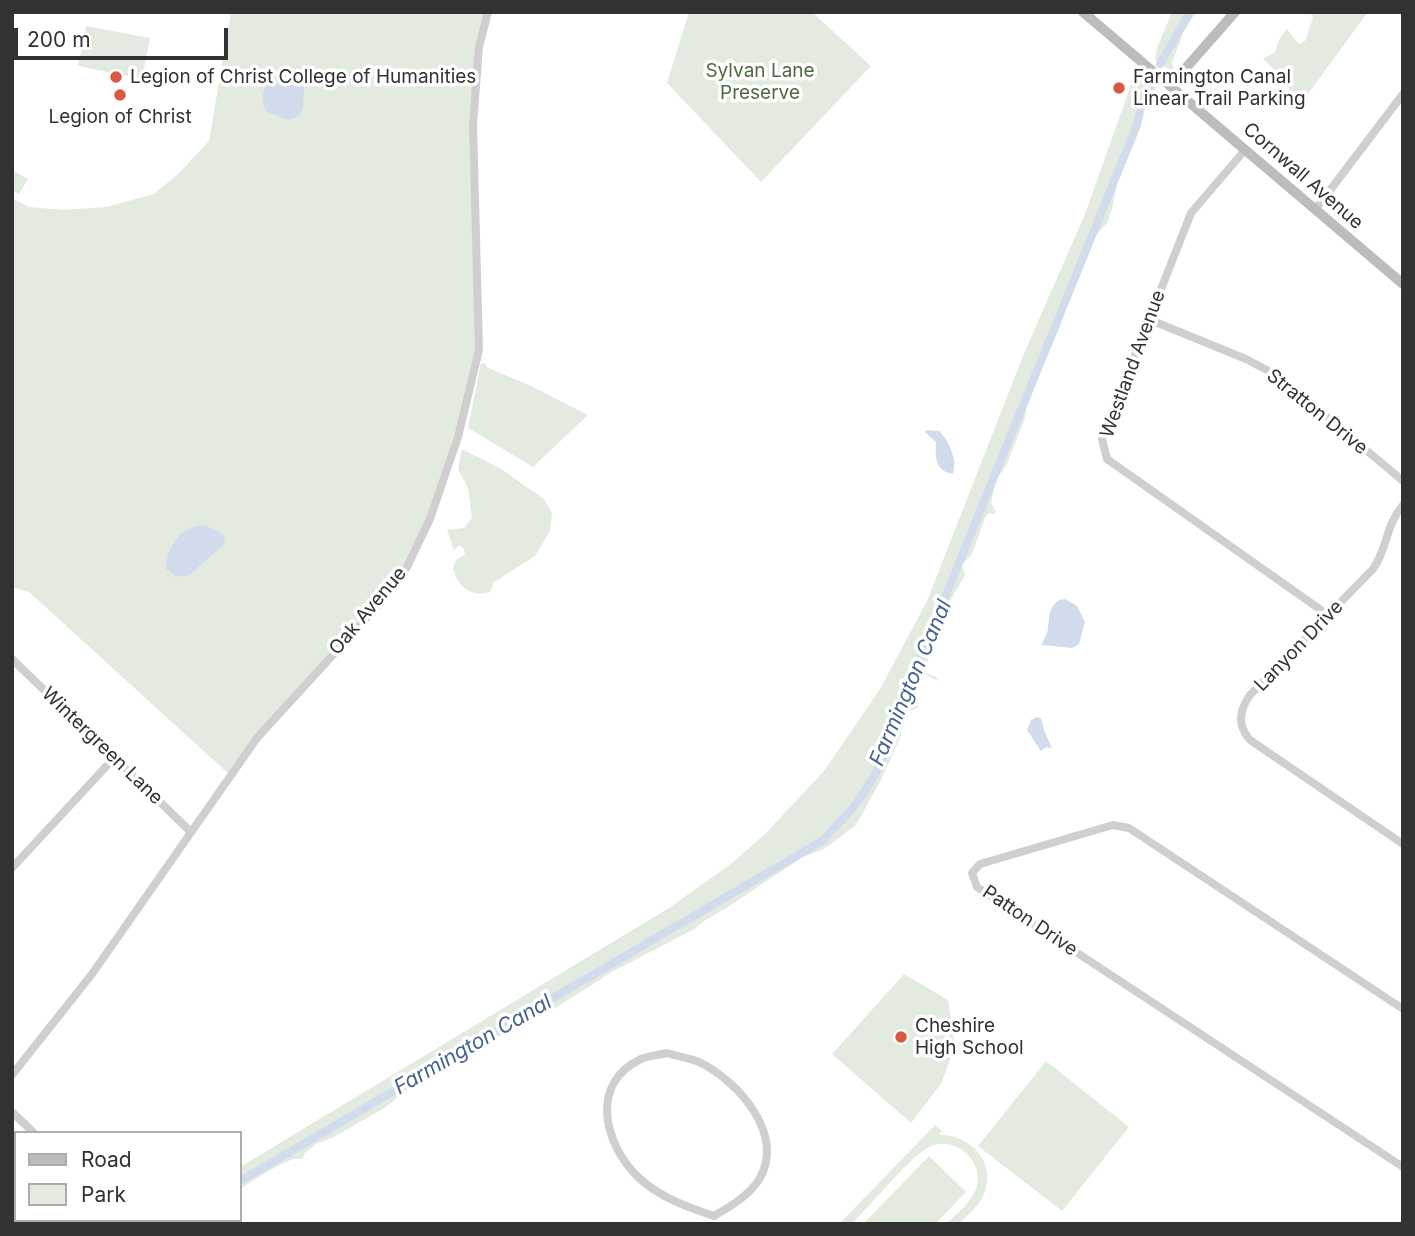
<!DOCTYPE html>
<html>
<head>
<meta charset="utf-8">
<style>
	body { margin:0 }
	#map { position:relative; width:1415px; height:1236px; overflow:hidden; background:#fff; font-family:Inter,sans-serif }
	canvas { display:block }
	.frame { position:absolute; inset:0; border:14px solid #323232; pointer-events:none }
	.legend { position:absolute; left:14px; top:1131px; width:228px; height:91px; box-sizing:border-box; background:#fff; border:2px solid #adadad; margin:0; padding:9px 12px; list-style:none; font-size:21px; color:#323232 }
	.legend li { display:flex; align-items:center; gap:14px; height:35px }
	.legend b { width:35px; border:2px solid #adadad }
	.scale { position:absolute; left:14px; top:28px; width:214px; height:32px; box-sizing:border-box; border:4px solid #323232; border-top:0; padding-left:9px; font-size:21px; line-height:24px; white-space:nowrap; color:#323232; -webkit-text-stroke:5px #fff; paint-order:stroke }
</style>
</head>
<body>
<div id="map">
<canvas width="1415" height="1236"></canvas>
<div class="frame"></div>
<ul class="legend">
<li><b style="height:9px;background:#bcbcbc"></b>Road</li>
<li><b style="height:19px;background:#e3eadf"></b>Park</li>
</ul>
<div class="scale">200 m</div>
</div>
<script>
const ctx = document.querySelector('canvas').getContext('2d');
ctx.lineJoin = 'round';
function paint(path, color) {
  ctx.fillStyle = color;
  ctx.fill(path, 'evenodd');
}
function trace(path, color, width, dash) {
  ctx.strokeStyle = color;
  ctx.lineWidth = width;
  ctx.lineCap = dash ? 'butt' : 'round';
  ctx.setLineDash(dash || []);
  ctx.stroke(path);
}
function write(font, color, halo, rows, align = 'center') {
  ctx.font = font + ' Inter,sans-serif';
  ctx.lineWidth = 7;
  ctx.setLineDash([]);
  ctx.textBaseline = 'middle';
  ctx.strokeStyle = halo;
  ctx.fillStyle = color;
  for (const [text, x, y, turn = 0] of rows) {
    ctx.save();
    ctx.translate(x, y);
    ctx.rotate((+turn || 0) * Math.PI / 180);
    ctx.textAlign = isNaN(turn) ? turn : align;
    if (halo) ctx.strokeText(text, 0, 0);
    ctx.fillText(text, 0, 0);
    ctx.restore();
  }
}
paint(new Path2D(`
	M231,12H488L479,47L473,124L479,350L430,519L407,567L257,738L231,776L29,592L12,587V198L29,207L64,210L106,207L154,194L178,174L209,141ZM223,546L192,573L187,576L176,577L166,569Z
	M689,12H812L871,66L761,182L667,83Z
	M1172,12H1196L1183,33L1172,63L1176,71L1169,70L1155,60L1157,48Z
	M1310,12H1368L1305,98L1289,89L1284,78L1263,59L1275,52L1279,40L1287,29L1299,44L1305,41L1313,18Z
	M86,26L150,38L142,79L78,66Z
	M1137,68L1158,86L1143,106L1138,131L1118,178L1113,206L1107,223L1094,238L1064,312L1060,327L1028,397L1025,418L1006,466L996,480L991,503L996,512L993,514L989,513L985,518L972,554L962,565L965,575L950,601L946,621L924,669V672L936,677L938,681L925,674L913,698L919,707L907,713L900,738L883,776L856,825L824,849L801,858L728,907L704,921L696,928L612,972L554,1009L538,1014L526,1024L489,1041L480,1050L432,1078L414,1084L386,1107L334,1137L316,1144L305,1153L302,1159C297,1159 296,1158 291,1160C283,1162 244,1185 240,1190V1167L669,908L732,863L765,834L824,771L880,689L927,601L1025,351L1085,214Z
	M12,170L28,179L19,194L12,190Z
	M481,363L486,364V367L529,385L588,415L533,467L468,428Z
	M462,449L501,469L544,499L552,513L550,531L535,556L494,582L490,592C472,598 457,586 453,568L456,560L465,554L463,548L459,545L454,550L447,530L464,528L472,518L468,488L458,469Z
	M904,974L948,1000L955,1046L941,1084L911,1123L832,1054Z
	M1046,1061L1129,1127L1062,1211L978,1146Z
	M935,1125L942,1131L939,1135C970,1134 997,1162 984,1194C979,1206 968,1215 959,1224H946C957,1213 973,1201 977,1186C983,1159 954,1135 929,1147C911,1156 869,1207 852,1224H839Z
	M929,1156L966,1192L935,1224H863Z`), '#e3eadf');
paint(new Path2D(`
	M282,78L304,87L303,107L299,116L289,120L267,112C261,101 261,92 269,82Z
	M927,430L939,431C949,440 958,462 953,474C935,471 935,457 936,442L925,432Z
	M204,525L223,534L225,541L223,546L192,573L187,576L176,577L166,569C167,547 180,526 204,525Z
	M1065,599L1077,606L1085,622L1079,644L1072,648L1042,645C1043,638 1048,634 1048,628C1050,615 1048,609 1059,600Z
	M1036,717L1041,718L1044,730L1052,748L1046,747L1041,751L1027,730L1031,721L1030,719L1032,720Z`), '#d0dbeb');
trace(new Path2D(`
	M1160,64L1190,12
	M240,1181L822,841C833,829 845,818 855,805C884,769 897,724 911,681L1137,125L1142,103L1152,82
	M166,1224L172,1220`), '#d0dbeb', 8);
trace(new Path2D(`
	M1245,150L1191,213L1102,439L1107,459L1328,615
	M1315,210L1403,94
	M1148,319L1246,359L1278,376L1403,481
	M1403,505C1385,526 1388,548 1373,569L1250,695C1239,711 1237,725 1250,740L1403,844
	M12,659L191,832
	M12,868L113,759
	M1403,1009L1129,828L1113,825L980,864L972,873L977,887L1403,1167
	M667,1053C679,1057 693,1058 703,1064C740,1084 784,1134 760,1178C750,1195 731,1206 714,1216C687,1207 659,1197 638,1177C604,1144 589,1083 641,1059C648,1056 659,1055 667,1053Z
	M12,1075L92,974L257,738L374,610L407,567L430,519L458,437L479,350L473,124L479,47L488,12
	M12,1112L34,1133
	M125,1220L128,1224`), '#cfcfcf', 8);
trace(new Path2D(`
	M1083,12L1403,284
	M1171,85L1235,12`), '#bcbcbc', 10);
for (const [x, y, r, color] of [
	[116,77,7,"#d95945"],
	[1119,88,7,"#d95945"],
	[120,95,7,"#d95945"],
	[901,1037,7,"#d95945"]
]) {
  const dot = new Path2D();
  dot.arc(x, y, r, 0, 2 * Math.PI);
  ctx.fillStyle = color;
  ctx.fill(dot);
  trace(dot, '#fff', 2.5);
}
write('19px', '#4d6b42', '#fff', [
	["Sylvan Lane",760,71],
	["Preserve",760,93]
]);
write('19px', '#323232', '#fff', [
	["Legion of Christ College of Humanities",130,77],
	["Farmington Canal",1133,77],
	["Linear Trail Parking",1133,99],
	["Legion of Christ",120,117,"center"],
	["Cheshire",915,1026],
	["High School",915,1048]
], 'left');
write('19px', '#323232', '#fff', [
	["Cornwall Avenue",1303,176,41],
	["Westland Avenue",1133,364,-70],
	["Stratton Drive",1317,412,39],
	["Oak Avenue",368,611,-50],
	["Lanyon Drive",1299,646,-46],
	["Wintergreen Lane",102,746,44],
	["Patton Drive",1030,921,34]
]);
write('italic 21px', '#45638f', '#fff', [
	["Farmington Canal",911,683,-67],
	["Farmington Canal",473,1045,-30]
]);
</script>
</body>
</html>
